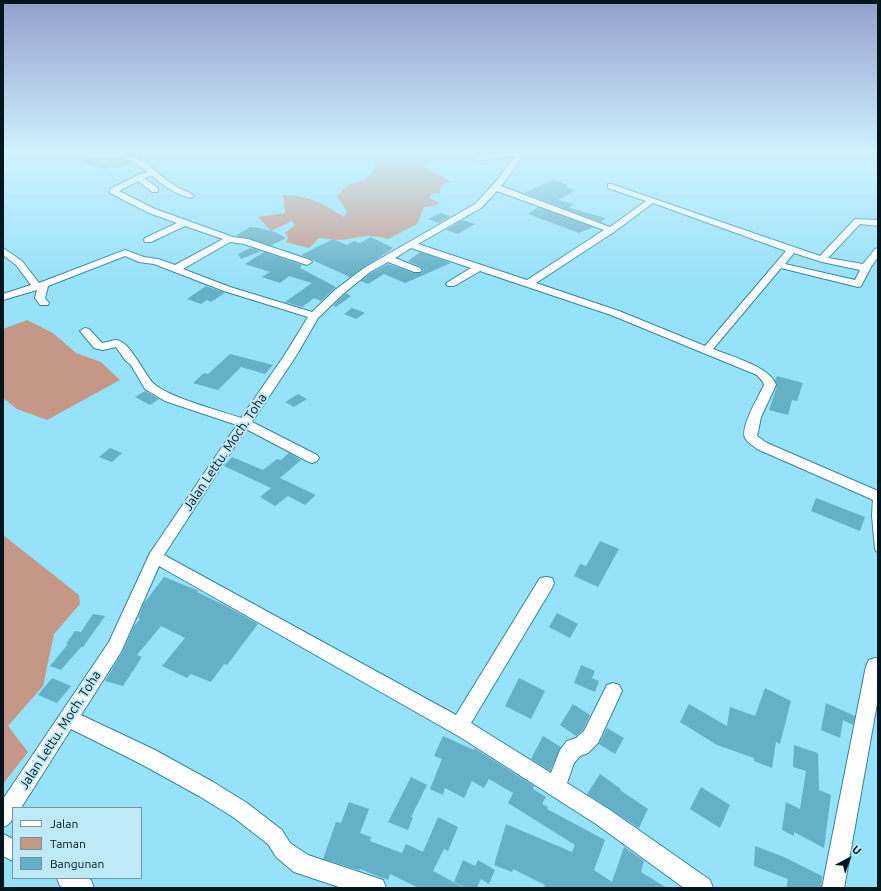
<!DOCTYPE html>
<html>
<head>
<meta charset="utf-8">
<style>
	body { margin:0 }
	#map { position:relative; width:881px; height:891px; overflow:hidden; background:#96e2fa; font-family:Ubuntu,sans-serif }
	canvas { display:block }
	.frame { position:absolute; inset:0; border:4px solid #01161d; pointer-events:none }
	.legend { position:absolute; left:12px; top:807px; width:130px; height:72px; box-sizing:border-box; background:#beeaf8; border:1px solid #7295a0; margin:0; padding:5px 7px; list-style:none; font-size:12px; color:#01161d }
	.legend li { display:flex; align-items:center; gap:8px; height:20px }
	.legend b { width:20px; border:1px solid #7295a0 }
	.north { position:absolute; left:829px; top:839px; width:40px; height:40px; -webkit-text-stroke:3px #beeaf8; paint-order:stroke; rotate:41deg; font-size:11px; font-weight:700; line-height:16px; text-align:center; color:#01161d }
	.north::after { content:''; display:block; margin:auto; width:14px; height:18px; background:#01161d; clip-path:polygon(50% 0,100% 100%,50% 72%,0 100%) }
</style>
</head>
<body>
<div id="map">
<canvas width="881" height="891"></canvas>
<div class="frame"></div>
<ul class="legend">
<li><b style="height:5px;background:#fff"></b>Jalan</li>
<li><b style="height:11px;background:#c49787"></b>Taman</li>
<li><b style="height:11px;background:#64b0c6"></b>Bangunan</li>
</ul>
<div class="north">U</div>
</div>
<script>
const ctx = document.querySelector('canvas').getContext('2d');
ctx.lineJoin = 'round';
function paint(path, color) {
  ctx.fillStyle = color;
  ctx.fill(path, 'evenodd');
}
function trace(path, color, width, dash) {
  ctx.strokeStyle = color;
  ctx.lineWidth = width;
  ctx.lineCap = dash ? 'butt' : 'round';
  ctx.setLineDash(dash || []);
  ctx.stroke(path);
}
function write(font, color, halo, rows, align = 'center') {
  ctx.font = font + ' Ubuntu,sans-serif';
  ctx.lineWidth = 4;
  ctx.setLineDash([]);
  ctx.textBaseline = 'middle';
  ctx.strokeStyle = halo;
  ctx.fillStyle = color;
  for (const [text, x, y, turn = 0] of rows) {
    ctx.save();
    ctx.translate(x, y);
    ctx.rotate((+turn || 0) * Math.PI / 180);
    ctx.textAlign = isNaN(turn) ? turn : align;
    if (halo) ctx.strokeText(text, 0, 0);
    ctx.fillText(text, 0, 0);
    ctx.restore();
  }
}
paint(new Path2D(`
	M369,154H431L437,157L423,166L451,182L441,185L440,193H433L429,198L440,203L435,206L424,207L417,224L388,239C369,234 366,236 348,239C339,241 328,239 319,238L309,248L286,242L288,238L285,233L295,225L292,221L271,231L258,217L285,213L283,195C306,194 325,204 344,217L347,212L337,196L348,185L365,180L377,166Z
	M27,320L53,333L76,353L101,362L120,380L47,420L17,409L3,398V329Z
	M3,535L79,595L80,604L54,634L43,686L8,726L28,752L3,784Z`), '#c49787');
paint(new Path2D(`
	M102,154H115L131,163L118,168L110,167L105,169L80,163Z
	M553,180L568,185L565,187L576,190L558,200L574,204L569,208L606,218L601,222L524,193Z
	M538,207L593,227L579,233L528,214Z
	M440,213L451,216L439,223L428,219Z
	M463,220L475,224L458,234L446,230Z
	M250,227L259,228L275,232L286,238L272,245L273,246L248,238L235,236Z
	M371,237L393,248L350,277L301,255L333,239L347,245L354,241L360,243Z
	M250,248L261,251L241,259L238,254Z
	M264,252L302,265L300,268L336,287L321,301L314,298L302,307L285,302L312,283L289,276L280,283L262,277L270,272L245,264Z
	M420,252L451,263L405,283L384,274L368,284L361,281L371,273L388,264L413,273H421L424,270L421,267L408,261Z
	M206,286L225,293L211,302L207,300L201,304L187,299Z
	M346,293L351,296L336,307L333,306Z
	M352,308L365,313L356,319L344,314Z
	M230,354L273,365L265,374L241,367L218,390L193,383L204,373L208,374Z
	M777,376L803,383L797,401L792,400L788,415L769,410L777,386L775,381Z
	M145,391L159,399L150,405L135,397Z
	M298,394L307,399L294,407L285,402Z
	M110,448L122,453L112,462L99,457Z
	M289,453L301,460L280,478L316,495L305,505L288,496L275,506L260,497L271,488L224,466L232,457L263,470L277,459L281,460Z
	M816,498L865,517L860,531L811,511Z
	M600,541L619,549L598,587L574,576L580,564L586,566Z
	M164,577L199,591L197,592L228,607L258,624L227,665L224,664L211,682L191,674L187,678L162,666L185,638L161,626L137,655L142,657L123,686L105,681L122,653L134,626L140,619L138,618L144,603Z
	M557,613L578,624L570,638L549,627Z
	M93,614L105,616L83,647H81L61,670L50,666L68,644H66L75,631L81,632Z
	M581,665L595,671L592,678L599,681L595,692L574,683Z
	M52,678L71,686L57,703L38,695Z
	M519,678L545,691L531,719L505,706Z
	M765,688L791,701L780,744L776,742L772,768L754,761V758L717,745L680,722L689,704L727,726L730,707L755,716Z
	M826,703L855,716L853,725L843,720L840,738L821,730Z
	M573,704L590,715L583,730L576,736L560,725Z
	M607,728L624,738L615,754L599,744Z
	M443,736L474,750V748L534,786L533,789L546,797L542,804L548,807L547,809L605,840L594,870L612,882L624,847L644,861L641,872L667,888H544L545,885L513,869L512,872L494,865L506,824L572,852L575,845L508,803L513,793L489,779L484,788L472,781L464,798L445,788L443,795L430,789L442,759L434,756Z
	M543,736L561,747L550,771L531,759Z
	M794,745L818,753L819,790L831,795L824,848L794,832V836L782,830L786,802L800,809L806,771L793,767Z
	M600,774L621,789L620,790L648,809L639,828L587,794Z
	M411,777L427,785L411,817H413L408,830L388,822Z
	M701,787L730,805L720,828L690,809Z
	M349,802L369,809L360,833L371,837L370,841L402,853L406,844L423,852L438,817L458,827L448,851L444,849L433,871L464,888H419L390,874L388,880L360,869L359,870L323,859L336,822L341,823Z
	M755,846L784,857L822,876L821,888H786L788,879L754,866Z
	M463,860L475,866L478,860L495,870L489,884L481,879L477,888H465L454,882Z`), '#64b0c6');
const service = new Path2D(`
	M874,495H878V552L876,551L875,549L872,516L873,497Z`);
const minor = new Path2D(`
	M116,154C145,154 153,172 175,186C181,190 189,191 194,196L190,198C175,194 164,186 152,176L144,178L158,188V192H152L138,181L119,191L155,209L233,237L248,239L310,260L312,262L307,265L244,244L230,242L183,269L230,287L312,312L335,290L364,268L475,204L498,179L515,156L475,161L474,159C483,152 511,154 523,154L517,165L501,186L610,227L646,201L608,188V184H611L820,256L855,219L878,220V226L860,224L828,258L863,264L875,249L878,248V257L871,267L861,286L858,287L781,268L713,349C730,356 771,367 776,385L761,417L757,436L767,443L878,491V502L757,449C754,446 748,443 745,438C740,427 759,396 764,385L763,382L757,375L611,315L480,271L454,286H448L446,284L448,282L471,268L411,248L395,258L420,268L422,270L420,272H414L388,262L370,272L343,294L318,318L296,356L252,422L317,455L319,458L317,461L312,463L307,461L246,429L164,555L456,715L540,578L546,577L552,578L554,583L552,588L471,723L551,773L560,750L567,741L576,738L584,731L607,685L613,683L619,685L622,691L598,743L588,753L580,756L574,763L567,783L610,810L710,880L713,888H684L596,824L460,737L159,566L121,652L81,715L155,750L213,782L247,803L282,830L290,843L308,855L383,880L386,888H342L294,872L276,857L268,844L233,817L199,796L141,764L71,729L21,808H13C13,819 13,823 3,827V799L109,642L150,553L237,425L165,401L145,389L131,365L125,360L116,347L103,350L94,348L80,331L85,328L89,329L102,343C106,343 112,340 116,340C129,340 145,375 153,383C167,397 221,411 241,418L284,356L308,317L224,291L154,264L139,262L125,256L48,286L45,298L49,303L48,305H40L35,298L37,290L3,300V294L31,285L16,265L3,255V248L22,261L39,283L125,250L144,257L158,259L175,265L223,239L185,226L151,242H145L144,240L145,238L177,223L149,213L110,193V189L140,174L148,172L131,161ZM497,191L604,230L527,280L418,244L481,208ZM653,203L786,251L705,346L619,311L536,283L614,232ZM794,253L822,262L860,270L855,280L785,264Z
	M875,658L878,659V698L844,888H822L866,666L869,660Z
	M3,834L13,839V861L3,856Z
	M57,878H87L91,880L94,888H64L60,886Z`);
trace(service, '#358399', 2);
trace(minor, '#358399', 2);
paint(service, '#fff');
paint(minor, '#fff');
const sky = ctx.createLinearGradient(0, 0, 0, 279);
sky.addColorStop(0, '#949ecd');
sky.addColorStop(0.55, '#d0f2fd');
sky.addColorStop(1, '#d0f2fd00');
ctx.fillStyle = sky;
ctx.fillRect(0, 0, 881, 279);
write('13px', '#01161d', '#beeaf8', [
	["Jalan Lettu. Moch. Toha",225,452,-56],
	["Jalan Lettu. Moch. Toha",60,730,-57]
]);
</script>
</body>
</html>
